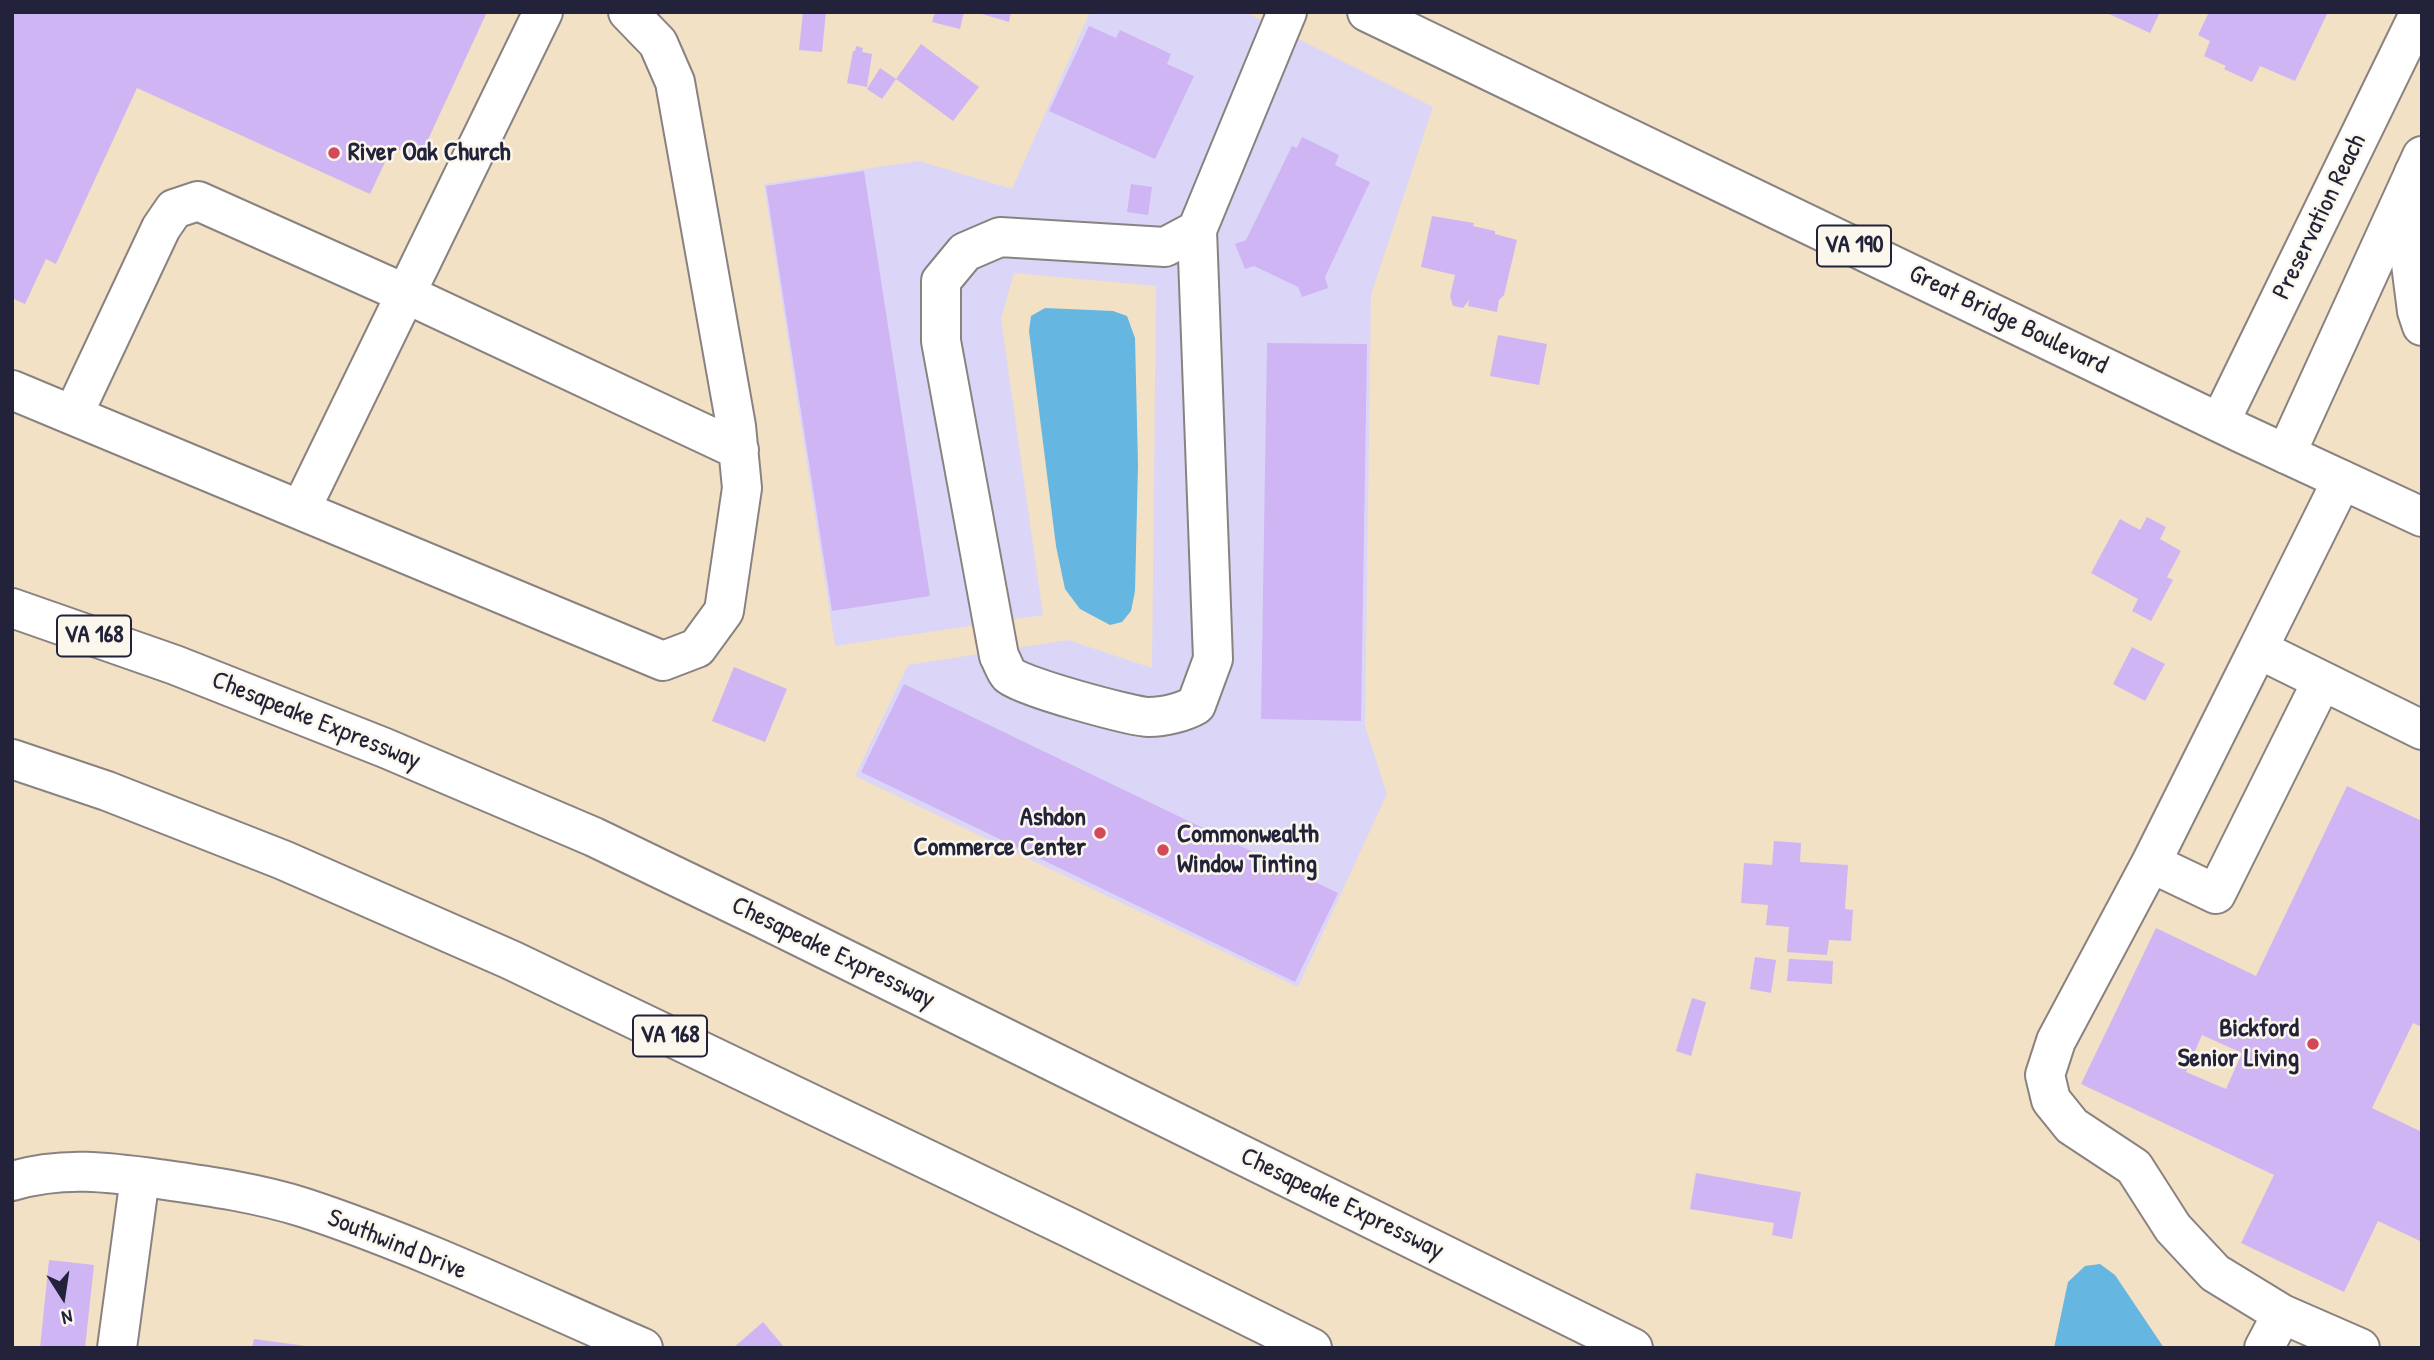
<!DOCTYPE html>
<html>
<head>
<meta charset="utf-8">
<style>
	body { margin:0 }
	#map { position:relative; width:2434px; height:1360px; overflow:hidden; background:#f2e1c4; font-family:"Patrick Hand",sans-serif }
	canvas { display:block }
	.frame { position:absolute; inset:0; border:14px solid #22223b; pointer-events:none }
	.north { position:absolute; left:28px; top:1262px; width:70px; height:70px; -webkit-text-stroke:5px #fbf7ec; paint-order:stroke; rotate:168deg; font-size:19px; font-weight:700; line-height:28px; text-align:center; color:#22223b }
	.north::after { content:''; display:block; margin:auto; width:24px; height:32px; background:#22223b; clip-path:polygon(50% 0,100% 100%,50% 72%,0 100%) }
</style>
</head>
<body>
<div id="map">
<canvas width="2434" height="1360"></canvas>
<div class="frame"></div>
<div class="north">N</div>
</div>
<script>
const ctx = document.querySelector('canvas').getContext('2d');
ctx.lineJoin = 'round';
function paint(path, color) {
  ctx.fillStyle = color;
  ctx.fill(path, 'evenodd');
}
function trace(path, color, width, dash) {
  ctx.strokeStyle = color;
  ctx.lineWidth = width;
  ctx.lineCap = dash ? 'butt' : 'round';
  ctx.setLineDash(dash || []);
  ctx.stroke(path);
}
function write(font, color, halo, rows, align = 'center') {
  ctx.font = font + ' "Patrick Hand",sans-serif';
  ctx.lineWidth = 5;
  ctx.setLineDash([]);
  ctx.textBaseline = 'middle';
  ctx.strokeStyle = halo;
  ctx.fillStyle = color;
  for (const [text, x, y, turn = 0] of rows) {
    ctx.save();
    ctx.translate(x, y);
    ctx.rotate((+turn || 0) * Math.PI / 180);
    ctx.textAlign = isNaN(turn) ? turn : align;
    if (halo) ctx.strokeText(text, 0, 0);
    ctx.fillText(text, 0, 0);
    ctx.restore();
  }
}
paint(new Path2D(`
	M1090,12H1245L1433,107L1371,295L1365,726L1387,794L1298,987L855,776L908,665L1068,640L1152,668L1156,286L1014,273L1001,319L1043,615L835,646L764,184L919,161L1012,189Z`), '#dbd6f7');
paint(new Path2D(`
	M1045,308L1113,311L1127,316L1135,338L1138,465L1135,591L1131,611L1122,622L1110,625L1080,609L1065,589L1056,546L1029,331L1031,316Z
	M2100,1264L2115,1275L2164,1348H2054L2068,1282L2085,1266Z`), '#65b6e0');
paint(new Path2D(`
	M12,12H487L419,159L392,147L370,194L137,88L56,264L46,259L25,304L12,298Z
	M803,12H826L822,52L799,50Z
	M935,12H964L960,29L932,22Z
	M975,12H1011L1009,22Z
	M2105,12H2160L2150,33Z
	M2209,12H2328L2295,81L2260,66L2252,82L2224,69L2226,66L2204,56L2210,41L2198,35Z
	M1089,26L1116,38L1120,30L1171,54L1167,64L1194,76L1155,159L1049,111Z
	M921,44L979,87L953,121L896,79L882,99L867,89L880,68L896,79Z
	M856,46L863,48L862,52L872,54L867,87L847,83L853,51H855Z
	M1302,137L1339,155L1335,165L1370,182L1325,277L1328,288L1302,297L1298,287L1254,266L1245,269L1235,244L1246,240L1292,146L1297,148Z
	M864,171L930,596L832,611L766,186Z
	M1131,184L1152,187L1148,215L1127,212Z
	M1432,216L1474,223L1473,226L1495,231V234L1517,240L1504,295L1499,300L1497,312L1468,306L1469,300L1463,308L1453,306L1450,296L1455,275L1421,267Z
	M1498,335L1547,344L1539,385L1490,376Z
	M1267,343L1367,344L1361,721L1261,719Z
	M2147,517L2166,527L2160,539L2181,551L2167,577L2173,580L2151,621L2132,611L2138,599L2091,573L2120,519L2140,530Z
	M2132,647L2165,664L2145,701L2113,684Z
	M734,667L787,689L765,742L712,721Z
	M904,684L1338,893L1295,982L861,772Z
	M2347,786L2422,821V1027L2413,1023L2372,1108L2422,1132V1242L2378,1221L2344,1292L2241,1243L2274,1175L2081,1084L2156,928L2256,976ZM2202,1035L2242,1053L2226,1089L2186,1072Z
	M1774,841L1801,843L1800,862L1848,865L1845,909L1853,910L1851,941L1829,940L1827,955L1787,952L1789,927L1766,925L1768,905L1741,903L1744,863L1772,865Z
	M1755,957L1776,960L1771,993L1750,989Z
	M1789,959L1833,961L1832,984L1787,981Z
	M1692,998L1706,1002L1691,1056L1676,1051Z
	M1696,1173L1801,1192L1792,1239L1772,1235L1774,1223L1690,1209Z
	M49,1260L94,1265L85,1348H40Z
	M763,1322L785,1348H733Z
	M254,1339L306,1346V1348H252Z`), '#cfb5f3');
const minor = new Path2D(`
	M1197,230L1165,247L1000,237L965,252L941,281V341L999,656C1002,661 1005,671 1009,675C1019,686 1133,717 1149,717C1164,717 1184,712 1196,705L1213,659L1197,230L1287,12
	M12,390L663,661L697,648L724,611L742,488L736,426L675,82L658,43L628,12
	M73,415L161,228L174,209L198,201L406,294L739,450
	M2220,422L2420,12
	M2286,454L2422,156
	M2342,480L2258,649L2422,730
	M301,509L543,12
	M2258,649L2151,863L2216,894L2322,681
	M2151,863L2056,1041L2045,1075L2051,1100L2072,1126L2134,1167L2173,1228L2215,1273L2282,1314L2360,1348
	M12,1181C63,1166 108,1172 159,1179C208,1186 258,1193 305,1208C420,1246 532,1300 643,1348
	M117,1348L140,1177
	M2264,1348L2282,1314`);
const major = new Path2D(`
	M1367,12L2241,433L2422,517
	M2414,173L2408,240L2417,311L2422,326`);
const highway = new Path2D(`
	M12,608L175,665L385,748L594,837L764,919L1633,1348
	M12,759L107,791L283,860L511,960L1070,1228L1312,1348`);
trace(minor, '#8a8280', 42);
trace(major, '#8a8280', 42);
trace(highway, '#8a8280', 42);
trace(minor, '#fff', 38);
trace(major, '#fff', 38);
trace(highway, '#fff', 38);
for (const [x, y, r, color] of [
	[334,153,7,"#d1495b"],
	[1100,833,7,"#d1495b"],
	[1163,850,7,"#d1495b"],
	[2313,1044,7,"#d1495b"]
]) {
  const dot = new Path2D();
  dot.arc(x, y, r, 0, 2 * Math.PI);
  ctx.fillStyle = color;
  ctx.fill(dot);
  trace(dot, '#fbf7ec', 2.5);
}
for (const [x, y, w] of [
	[1854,246,74],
	[94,636,74],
	[670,1036,74]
]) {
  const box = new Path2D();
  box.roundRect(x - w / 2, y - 20.5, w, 41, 5);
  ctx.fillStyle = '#fbf7ec';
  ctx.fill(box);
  trace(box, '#22223b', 2);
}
write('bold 24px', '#22223b', null, [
	["VA 190",1854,246],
	["VA 168",94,636],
	["VA 168",670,1036]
]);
write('bold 26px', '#22223b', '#fbf7ec', [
	["River Oak Church",348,153],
	["Ashdon",1086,818,"right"],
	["Commerce Center",1086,848,"right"],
	["Commonwealth",1177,835],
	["Window Tinting",1177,865],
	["Bickford",2299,1029,"right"],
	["Senior Living",2299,1059,"right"]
], 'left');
write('26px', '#22223b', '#fbf7ec', [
	["Preservation Reach",2320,217,-64],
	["Great Bridge Boulevard",2008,320,26],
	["Chesapeake Expressway",316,721,22],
	["Chesapeake Expressway",833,953,26],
	["Chesapeake Expressway",1342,1204,26],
	["Southwind Drive",397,1245,22]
]);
</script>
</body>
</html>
